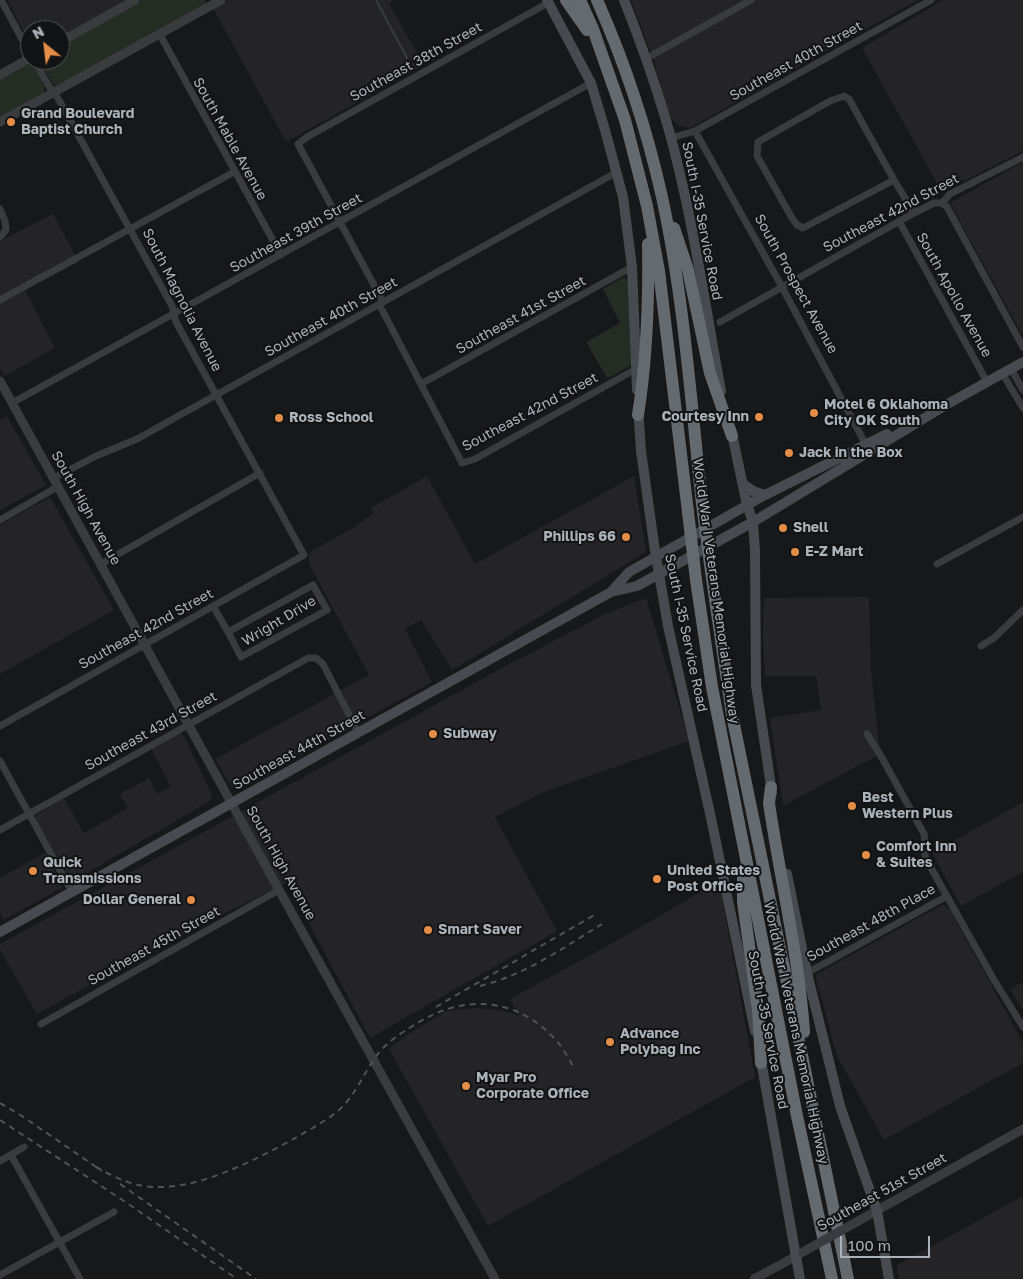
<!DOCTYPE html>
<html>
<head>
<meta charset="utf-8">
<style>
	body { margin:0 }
	#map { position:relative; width:1023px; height:1279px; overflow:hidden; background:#171819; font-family:"Golos Text",sans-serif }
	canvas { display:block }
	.north { position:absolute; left:20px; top:20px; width:50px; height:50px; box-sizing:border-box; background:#121314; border:1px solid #4f5356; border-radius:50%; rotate:331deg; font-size:14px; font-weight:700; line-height:20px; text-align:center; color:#abb2b8 }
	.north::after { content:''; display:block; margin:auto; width:18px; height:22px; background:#e38d46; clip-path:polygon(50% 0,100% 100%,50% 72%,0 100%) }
	.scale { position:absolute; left:840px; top:1236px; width:90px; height:22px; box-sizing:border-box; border:2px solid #abb2b8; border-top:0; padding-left:6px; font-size:15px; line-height:18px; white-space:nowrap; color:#abb2b8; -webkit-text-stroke:4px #121314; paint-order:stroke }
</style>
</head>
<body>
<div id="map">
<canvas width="1023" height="1279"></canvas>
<div class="north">N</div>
<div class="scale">100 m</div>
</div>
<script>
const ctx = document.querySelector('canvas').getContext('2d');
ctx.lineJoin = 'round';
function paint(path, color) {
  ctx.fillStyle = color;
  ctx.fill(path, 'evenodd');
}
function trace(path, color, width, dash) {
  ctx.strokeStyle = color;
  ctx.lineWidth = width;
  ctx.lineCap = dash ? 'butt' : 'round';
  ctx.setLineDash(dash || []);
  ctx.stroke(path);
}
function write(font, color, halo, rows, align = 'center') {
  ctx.font = font + ' "Golos Text",sans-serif';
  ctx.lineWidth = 4;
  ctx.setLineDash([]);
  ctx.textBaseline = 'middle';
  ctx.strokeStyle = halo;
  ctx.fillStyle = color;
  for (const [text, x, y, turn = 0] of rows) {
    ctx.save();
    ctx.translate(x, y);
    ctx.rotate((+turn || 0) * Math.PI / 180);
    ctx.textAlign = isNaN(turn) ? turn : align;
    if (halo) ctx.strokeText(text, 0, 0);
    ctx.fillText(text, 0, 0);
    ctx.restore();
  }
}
paint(new Path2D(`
	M7,0H129L60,39V30H30V43Z
	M228,0H395L389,4L424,65L286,142L213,8Z
	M631,0H918L690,128L678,125L669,116L654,61Z
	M943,0H1023V151L942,192L862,48Z
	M1023,162V336L950,203Z
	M53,214L79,262L25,290L55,348L5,376L0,368V241Z
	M7,416L46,485L0,510V420Z
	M427,476L475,564L634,476L646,552L452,670L421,620L405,629L432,682L244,786L236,789L232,787L215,759L369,675L309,564V555L313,550L353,528L374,513L371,508Z
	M50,497L114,610L0,674V525Z
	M869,597L871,670L880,754L783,806L770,718L821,710L816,676H765L763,635L764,598Z
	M646,598L689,741L544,792L495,817L557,931L370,1038L287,882L151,951L37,1014L0,950V944L502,668L605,614Z
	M179,733L183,734L212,795L210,801L82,876L71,880L36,820V815L64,798L84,833L128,808L120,794L149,778L157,794L171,787L151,749Z
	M1023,802V872L961,906L932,853Z
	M45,853L63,887L4,920L0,913V878Z
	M719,881L755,1077L488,1226L389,1049L408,1034L447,1011L478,1008L508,1012L519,1016L510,999L627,935Z
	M944,905L950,910L1023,1043V1063L884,1140L837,1056L815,975L940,906Z
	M1023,982V1011L1010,989Z
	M1023,1196V1279H899L897,1265Z`), '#242426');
paint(new Path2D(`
	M142,0H206L204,6L58,86L54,85L42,66L40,60H60V45Z
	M28,64L34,66L44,85V93L0,119V79Z
	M624,277L628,283L631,365L613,376L607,378L586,342L620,323L603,289Z`), '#242c24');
trace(new Path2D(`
	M376,0L407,58`), '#323d41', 2);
trace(new Path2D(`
	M1,0L30,54
	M159,33L281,255
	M647,58L751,0
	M695,131L782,287L867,447
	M671,138L695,131L931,0
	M894,180L803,228L797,225L792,218L757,156L758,142L830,101L844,96L849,99L894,180L914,213
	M942,203L947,207L1023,347
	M0,209L5,221L6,230L0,237
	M899,221L987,382
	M0,300L234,172
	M383,302L298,144L307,137L548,3
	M379,304L462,463L475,459L636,369
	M720,322L914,213L934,203H942L950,194L1023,157
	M1011,369L1023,390
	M1002,373L1023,408
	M421,384L632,267
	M12,403L591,83
	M54,478L96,456L137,439L617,172
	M0,520L59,486
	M101,564L260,473
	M937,564L1023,517
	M313,585L327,610L241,657L228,632Z
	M213,606L228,632
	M981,646L994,638L1023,610
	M0,726L304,555L176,322L172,306L54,91L50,88L34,60
	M867,734L881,756L924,834C926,843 923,850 926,859L994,980L1023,1027
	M0,761L72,892
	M0,830L308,658H316L323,664L358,732
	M807,973L947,896
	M41,1024L279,890
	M11,1155L80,1279
	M0,1161L24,1147
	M0,1275L114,1212`), '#393b3e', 7);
trace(new Path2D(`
	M60,42L135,0
	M0,75L30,58
	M0,122L221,0
	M0,381L279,890L495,1279
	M851,1225L1023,1129
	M754,1279L800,1254`), '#393b3e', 9);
trace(new Path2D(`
	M547,0L591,83L605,130L623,197L632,267L637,390
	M624,0C646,56 666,112 679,170C697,243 707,317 721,391
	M638,407L641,451L655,551L668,626L711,818L755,1031
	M942,407L1023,362
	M731,429L747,505L753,522L755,551L756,685L772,793
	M742,483L753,491L765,495
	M611,592L629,572L765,495L887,434
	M787,874L807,973L840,1106L877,1211L889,1279
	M0,932L611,592L637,586L753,522L946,405
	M760,1055L800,1279`), '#474a4e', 10);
trace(new Path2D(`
	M566,0L587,30
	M580,0L593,29L625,120L647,206L659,271L688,512
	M597,0C625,63 647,130 662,197C684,298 691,402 702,504
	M674,228L688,270L710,373L732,436
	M638,415C647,358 649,301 648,244
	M711,572L732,715L848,1279
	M696,580L712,687L797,1116L832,1279
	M771,787L769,803C780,879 799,955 804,1032
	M743,871V902L758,1010L761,1063`), '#656a6f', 12);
trace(new Path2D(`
	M480,986C525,975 563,948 602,924
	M436,1007L596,914
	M0,1103L22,1116L102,1171
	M0,1120L127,1203L237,1279
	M96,1167C116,1178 134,1187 156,1187C201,1189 259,1158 297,1137C311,1129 326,1121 339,1110C358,1093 365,1068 382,1049C392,1039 404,1031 416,1024C461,995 514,996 553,1037C562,1046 568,1057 574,1068
	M120,1184L256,1279`), '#505357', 2, [6, 5]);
trace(new Path2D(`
	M803,1252L851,1225`), '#393b3e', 9);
trace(new Path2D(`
	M702,504L711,572
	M688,512L696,580`), '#656a6f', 12);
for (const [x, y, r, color] of [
	[11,122,5,"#e38d46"],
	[814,413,5,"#e38d46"],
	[759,417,5,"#e38d46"],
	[279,418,5,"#e38d46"],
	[789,453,5,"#e38d46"],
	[783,528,5,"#e38d46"],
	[626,537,5,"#e38d46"],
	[795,552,5,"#e38d46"],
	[433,734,5,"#e38d46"],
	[852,806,5,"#e38d46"],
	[866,855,5,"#e38d46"],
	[33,871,5,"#e38d46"],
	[657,879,5,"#e38d46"],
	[191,900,5,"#e38d46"],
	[428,930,5,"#e38d46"],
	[610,1042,5,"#e38d46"],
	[466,1086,5,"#e38d46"]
]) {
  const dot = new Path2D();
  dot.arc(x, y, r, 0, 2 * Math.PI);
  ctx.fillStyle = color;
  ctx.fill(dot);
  trace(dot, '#121314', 2);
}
write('14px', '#abb2b8', '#121314', [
	["Southeast 40th Street",796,61,-29],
	["Southeast 38th Street",416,62,-29],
	["South Mable Avenue",230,139,61],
	["Southeast 42nd Street",891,213,-28],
	["South I-35 Service Road",702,221,79],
	["Southeast 39th Street",296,233,-29],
	["South Prospect Avenue",796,284,61],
	["South Apollo Avenue",954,295,61],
	["South Magnolia Avenue",182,300,63],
	["Southeast 41st Street",521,315,-29],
	["Southeast 40th Street",331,317,-29],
	["Southeast 42nd Street",530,412,-28],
	["South High Avenue",86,508,61],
	["World War I Veterans Memorial Highway",716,591,82],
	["Wright Drive",279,621,-31],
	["Southeast 42nd Street",146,629,-29],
	["South I-35 Service Road",686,633,78],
	["Southeast 43rd Street",151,731,-29],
	["Southeast 44th Street",299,750,-29],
	["South High Avenue",281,863,61],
	["Southeast 48th Place",871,923,-29],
	["Southeast 45th Street",154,946,-29],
	["South I-35 Service Road",768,1030,79],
	["World War I Veterans Memorial Highway",796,1033,78],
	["Southeast 51st Street",882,1192,-29]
]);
write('bold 14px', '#abb2b8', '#121314', [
	["Grand Boulevard",21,114],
	["Baptist Church",21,130],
	["Motel 6 Oklahoma",824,405],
	["City OK South",824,421],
	["Courtesy Inn",749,417,"right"],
	["Ross School",289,418],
	["Jack in the Box",799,453],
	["Shell",793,528],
	["Phillips 66",616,537,"right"],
	["E-Z Mart",805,552],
	["Subway",443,734],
	["Best",862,798],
	["Western Plus",862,814],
	["Comfort Inn",876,847],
	["& Suites",876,863],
	["Quick",43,863],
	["Transmissions",43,879],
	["United States",667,871],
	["Post Office",667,887],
	["Dollar General",181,900,"right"],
	["Smart Saver",438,930],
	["Advance",620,1034],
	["Polybag Inc",620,1050],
	["Myar Pro",476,1078],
	["Corporate Office",476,1094]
], 'left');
</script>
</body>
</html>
